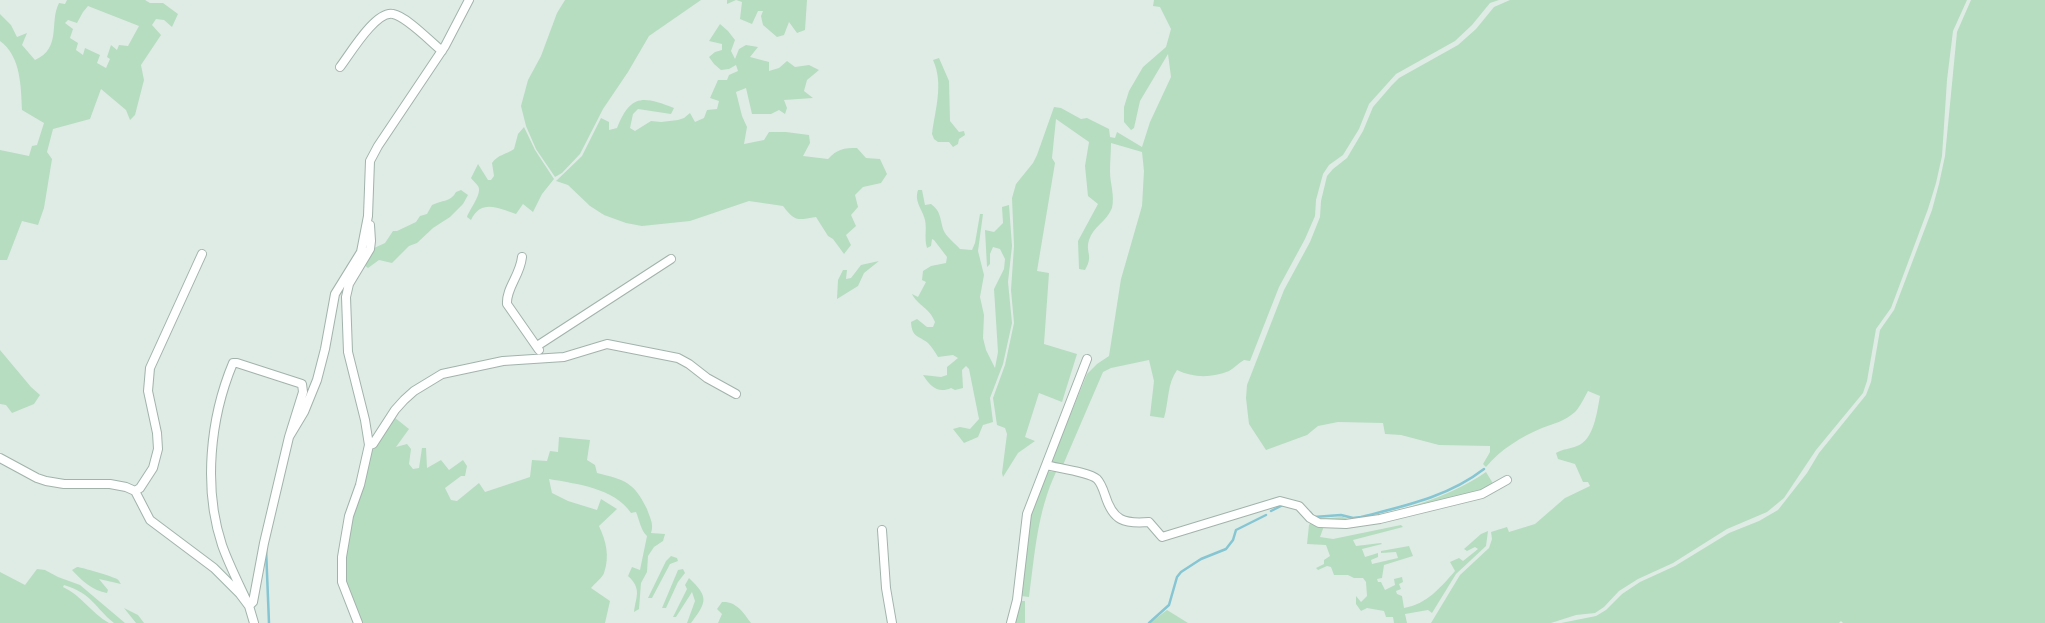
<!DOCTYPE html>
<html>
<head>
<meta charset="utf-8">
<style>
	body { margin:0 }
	canvas { display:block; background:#dfebe5 }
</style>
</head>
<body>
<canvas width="2045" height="623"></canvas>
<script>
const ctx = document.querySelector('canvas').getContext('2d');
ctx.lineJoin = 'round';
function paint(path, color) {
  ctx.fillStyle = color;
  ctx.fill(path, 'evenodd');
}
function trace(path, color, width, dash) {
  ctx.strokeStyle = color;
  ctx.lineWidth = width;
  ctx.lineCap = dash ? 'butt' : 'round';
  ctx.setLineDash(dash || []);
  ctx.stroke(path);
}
paint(new Path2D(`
	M67,0H145L150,3H163L178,14L172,27L164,20L156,19L152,25L161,35L141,65L144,80L135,115L130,120L126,110L101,89L90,119L53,129L47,152L52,159L44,208L38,225L22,221L7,260H0V150L29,156L32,146L37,145L44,123L22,110C21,87 21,56 0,41V14L11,25L17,37L27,33L22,45L35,60C62,48 49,22 59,3L65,4ZM88,6L139,26L128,46L119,45L117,50L111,45L107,57L110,59L106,68L97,63L100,55L85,48L83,55L76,50L78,43L70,38L73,29L65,23L68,20L77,23L83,12Z
	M565,0H701L649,36L628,72L603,109L580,154L562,173L555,177L536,149L526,126L521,106L528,80L541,56L557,13Z
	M727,0H807L805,30L797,33L789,22L784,35L777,37L763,25L761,16L763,11H758L752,24L740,19L742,2L736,0L727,4Z
	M1154,0H1499L1490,3L1472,25L1455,41L1396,74L1369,104L1359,129L1343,155L1329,165L1323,174L1316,200L1315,216L1305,239L1279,287L1250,361L1244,360C1239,363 1234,368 1229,371C1212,378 1193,378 1177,370C1167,384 1169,401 1164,418L1150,416L1154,381L1149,360L1111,368L1103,372L1063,465H1050L1087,374L1097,364L1109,356L1121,279L1142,206L1144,171L1142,152L1111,143C1111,152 1110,162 1110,171C1110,184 1115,195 1112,208C1107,221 1093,227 1089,240C1085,253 1094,255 1085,270L1079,269L1078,241L1098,204L1088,196L1085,166L1089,142L1056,119L1052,158L1055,163L1037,271L1049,273L1044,344L1077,354L1062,402L1039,393L1025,437L1035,441L1018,453L1003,477L1002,473L1007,434L1005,428L997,425L993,398L1005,365L1014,323L1011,290L1014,246L1012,198L1016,184L1033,163L1037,155L1054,107L1061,108L1081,119L1087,118L1109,129L1110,137L1115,138L1117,132L1142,147L1150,122L1171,77L1168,54L1140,101L1134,128L1131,130L1124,122V107L1129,91L1143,67L1166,47L1171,29L1160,7L1153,6Z
	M1510,0H1967L1953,31L1947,80L1942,156L1936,183L1928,209L1891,308L1876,329L1867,381L1863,393L1816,450L1784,498L1767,512L1727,529L1673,563L1638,579L1619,591L1604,607L1595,613L1576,615L1551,623H1431L1460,575L1489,548L1492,539L1491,532L1507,527L1509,532L1535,524L1565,498L1590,486L1588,482H1583L1575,464L1558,459L1556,453C1562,449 1570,449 1577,446C1594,440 1597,412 1600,396L1588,391C1584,398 1580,407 1575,412C1565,421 1553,424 1542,428C1521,437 1501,449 1486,467L1483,464L1490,452V446L1439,445L1401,435L1385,434L1383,423L1338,422L1318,426L1307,435L1266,450L1249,424L1246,398L1247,385L1284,290L1310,242L1320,217L1321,201L1327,176L1333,169L1347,158L1363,131L1373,107L1392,85L1399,78L1458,45L1476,29L1494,7Z
	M1971,0H2045V623H1843L1841,621L1839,623H1561L1596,616L1606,610L1622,594L1640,582L1675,566L1729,533L1759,521L1778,510L1807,473L1819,453L1866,395L1871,382L1880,330L1894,310L1932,210L1939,184L1945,156L1957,32Z
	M720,24L728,31L735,40L731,51L735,59L739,49L746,45L758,47L750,57L769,62V71L779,68L787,61L795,67L809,65L819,70L807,80L804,91L813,98L784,100L787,108L785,114L779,110L771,114H752L746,88L736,92L742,116L747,127L744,144L764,140L769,132H786L809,135L810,143L803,156L828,159C837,149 844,148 857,148L866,158L880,159L887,174L881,183L863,187L855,195L858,207L851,215L856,226L846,235L851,245L844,254L833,239L828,236L816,217C797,220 795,222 783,206L749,201L690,221L642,226L626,223L604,215L590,206L568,185L556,181L582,156L601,118L609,122V130L617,128C630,95 642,95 674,108L671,114L638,109L633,114L630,128L635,131L651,121L661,122L678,120L684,118L690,113L695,122L704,118L707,110L717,109L719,101L710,98L718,80H727L729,75L738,71L736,65L729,69L721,70L714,64L709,57L715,52L722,50V44L709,41Z
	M939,58L949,81L950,121L959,132L964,131L965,135L959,139L958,144L953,147L949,142H938L934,139L932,134C935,110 944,84 933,60Z
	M524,127L535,150L554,179L542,194L533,212L523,204L516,214C498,208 481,199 471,220L467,217C469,210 483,193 478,186C476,183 473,181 471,178L478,164L488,180H491L494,176L492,163C497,155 507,154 514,149L518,134Z
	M461,190L468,195L463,204L450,217L433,228L417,243L409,246L392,263L379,260L368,268L364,265L372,249L385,243L393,231H397L416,222L420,216L427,214L432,205C442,200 451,202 456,192Z
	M918,190H922L925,205L931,204C941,211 940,219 943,229C946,237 955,243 960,249L972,250L975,243L980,214H983L978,251L984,275L980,297L984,315L983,338L986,350L995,368L998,352L994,289L1004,269L1005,259L1000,249L993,247L990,254V264L987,267L985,230L994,232L1003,223L1002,207L1009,205L1012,246L1008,282L1012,323L1003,364L990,398L993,422L983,425L978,437L964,443L953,429L960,427L970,429L979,419L969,369L966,366L962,370L963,388L955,390L951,388C938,394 930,386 923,375L941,377L947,375V367L958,358L953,355L938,357C935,352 932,347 928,343C918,335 912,338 911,322L917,319L927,327H933L935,322C929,307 918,306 912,294L918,297L926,282L922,280L923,271L931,266L946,263L947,257L934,240L932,239L931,246L927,248C924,238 927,230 925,220C922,208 914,202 918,190Z
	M879,261L864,273L858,286L837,299L838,280L843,270H847L846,279L851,278L861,265Z
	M0,350L31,387L40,395L34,404L12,413L6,405L0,404Z
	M394,417L409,429L396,447L407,444L411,449L409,464L413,469L419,468L422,448H426L427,468L441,460L449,470L463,460L467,466L465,476H461L445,488L451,500L457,501L479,483L485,492L530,477L532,460L547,461L550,451L558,452L559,437L590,440L587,460L595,465L597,473C625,480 634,482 647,509C650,518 654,524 651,533L665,534L663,541L654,547L648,556L647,572L641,583L639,609L634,612C636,596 642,589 628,576L632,567L640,570L647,536C641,531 639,519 636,512L631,513C614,488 577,484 549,479L552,493L568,501L597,510L601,499L617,509L599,526C606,541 610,556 604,573C602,578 595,583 591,588L610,601L605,623H360L348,593L343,568L351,516L373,448Z
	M1045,471L1056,472C1037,513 1035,553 1029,597L1021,596L1031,512Z
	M1486,472L1494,485L1482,492L1356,522L1316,519L1343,517L1350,520C1397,512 1447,499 1486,472Z
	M1312,521L1324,526L1320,537L1333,539L1401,525L1403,527L1353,540L1356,546L1381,543L1382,544L1362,549L1365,557L1378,553V557L1371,560L1372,564L1398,558L1396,552L1381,553V551L1409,546L1413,556L1384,565L1382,578L1377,579L1378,582H1381L1385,590L1395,585L1394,579L1402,577L1403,582L1399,584L1401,589L1396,591L1397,594L1402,596L1404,608C1427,604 1440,588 1455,571L1450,562L1459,558L1463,561L1478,549L1475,547L1467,551L1464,549L1481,534L1488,531L1486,546L1456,574L1432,613L1428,610L1405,614L1407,623H1394L1393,617H1386L1384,611L1367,608L1361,611L1356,604V596L1361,602L1367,596L1366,582L1363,578H1354L1348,575H1334L1331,567L1327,566L1318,570L1316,568L1324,564V560L1330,556L1326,545L1307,544L1309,525Z
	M671,556L677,558L678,561L670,564L652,598H648L666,561Z
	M77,567C81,567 114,577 117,579C119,580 120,583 121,584L99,579L108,590L107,593C93,591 81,580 72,570Z
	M37,569L45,570L58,577L80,585L125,623H114C94,607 93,594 64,585L63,587C81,595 91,613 109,623H0V572L25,585Z
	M683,569L685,573L678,582L666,608H662L678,570Z
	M689,578C709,597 707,602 691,623H687L695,601L692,592L676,617H673L687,589L685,585Z
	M1018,601H1025V623H1013Z
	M722,602C736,601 743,612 751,623H718L722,614L717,609Z
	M124,608L138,615L144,623H136Z
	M1167,610L1188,623H1150Z`), '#b7ddc1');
trace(new Path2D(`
	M1271,511L1283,505
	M1310,512L1314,517L1341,515L1353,518L1361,517C1404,506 1448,497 1484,469
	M266,548L269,623
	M1149,623L1169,605L1177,577L1181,572L1201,559L1226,549L1233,540L1236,530L1266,515`), '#85c6d2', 2.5);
const minor = new Path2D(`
	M340,67C350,54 376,10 393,14C406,16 431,42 442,51
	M522,257C520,276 506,288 507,304L539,350
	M537,346L671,259
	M289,437L303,392L302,384L237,363H233C210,418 203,488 222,545C229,565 240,586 249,606L253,602L264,543L289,437L304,412L317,380L325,349L335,294L361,252L368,216L370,161L378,146L445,46L469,0
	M369,445L373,444L395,410L404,400L414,391L442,374L503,361L564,357L607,344L678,358L689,364L707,378L736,394
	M0,458L37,478L46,481L64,484H110L126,487L135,491L150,520L214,568L240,594L249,606L254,623
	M1046,465C1057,468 1089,472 1097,479C1101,483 1103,489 1105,495C1113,521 1124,524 1149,522L1162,537L1280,501L1299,506L1310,518L1319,523L1346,524L1380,519L1482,494L1507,480
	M135,491L140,488L153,468L158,449L157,433L148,391L150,368L202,254
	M882,530L886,588L892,623
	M358,623L342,582V557L349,516L360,485L369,445L365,420L348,352L346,297L349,284L370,249L371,241L370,225
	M1011,623L1017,600L1027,514L1087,359`);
trace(minor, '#a2b3ac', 10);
trace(minor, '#fff', 8);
</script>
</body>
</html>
